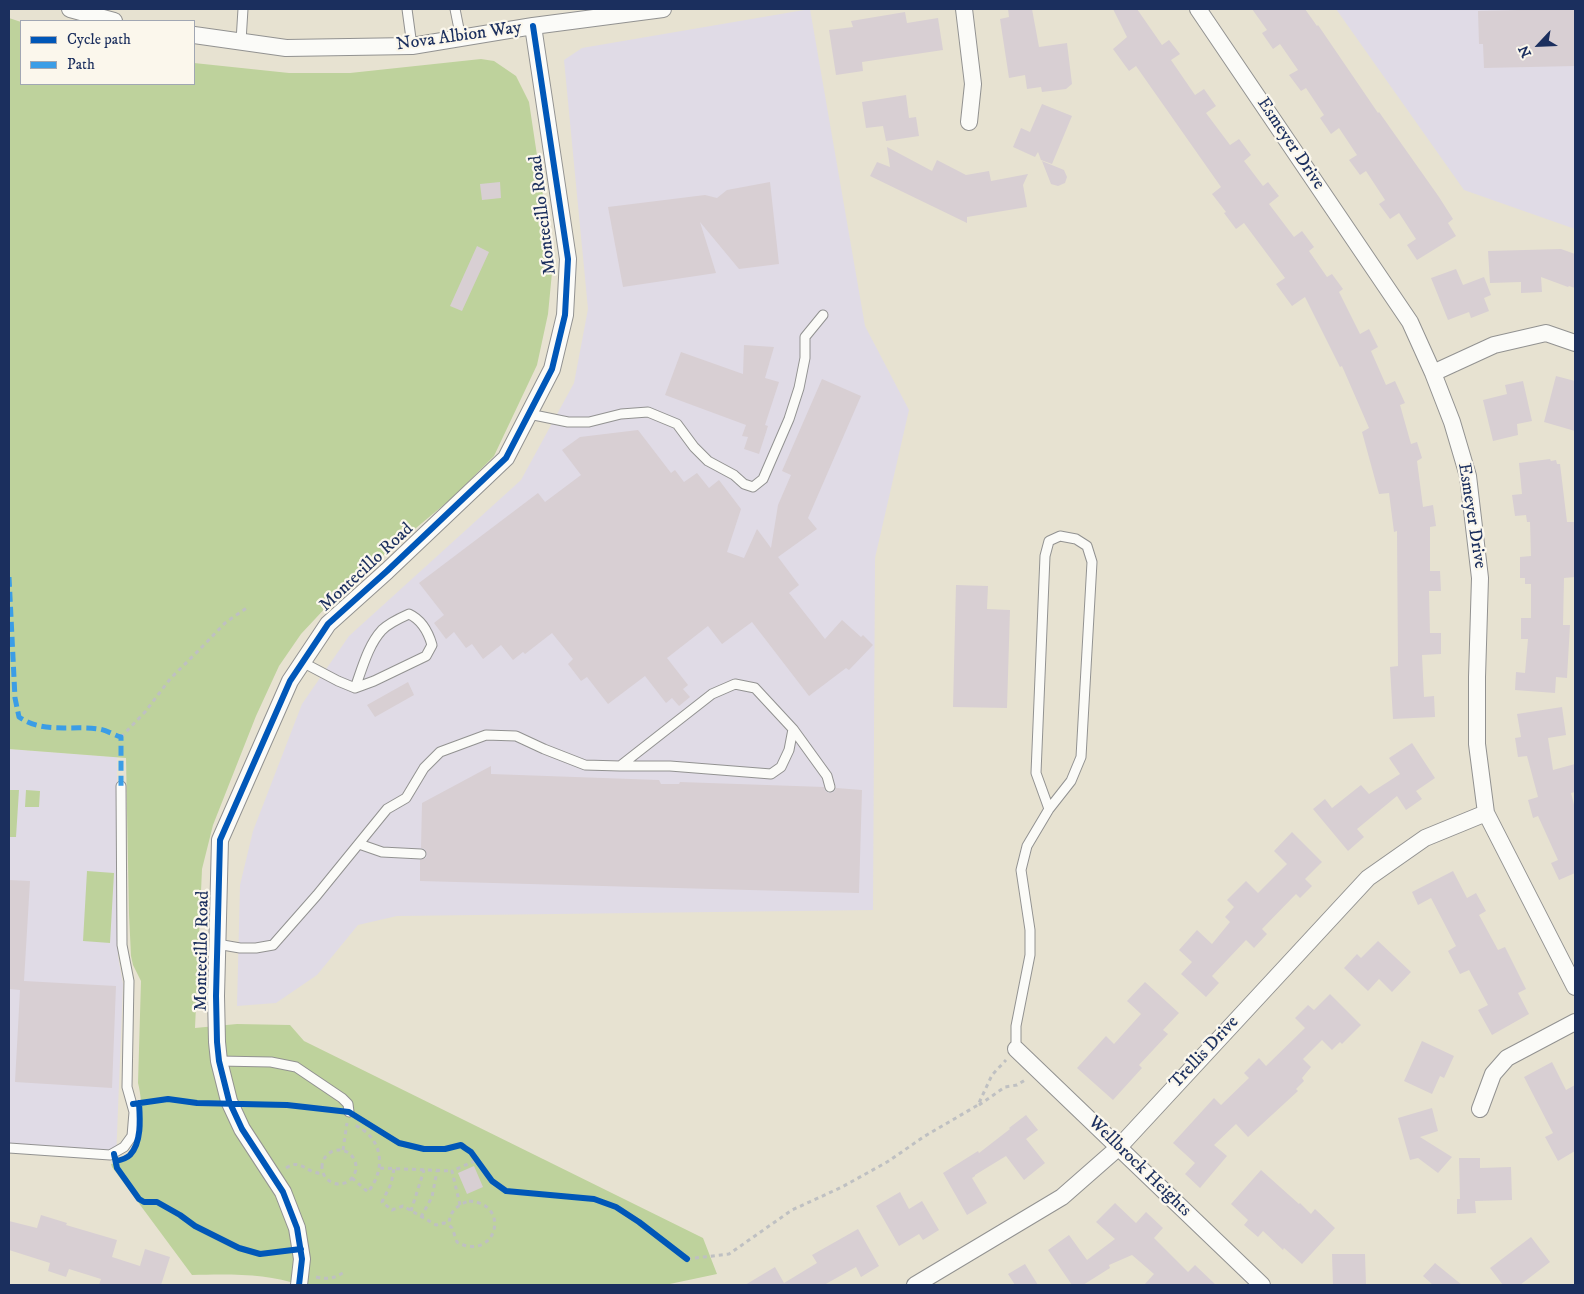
<!DOCTYPE html>
<html>
<head>
<meta charset="utf-8">
<style>
	body { margin:0 }
	#map { position:relative; width:1584px; height:1294px; overflow:hidden; background:#e7e2d1; font-family:"IM FELL DW Pica",serif }
	canvas { display:block }
	.frame { position:absolute; inset:0; border:10px solid #1b2f5e; pointer-events:none }
	.legend { position:absolute; left:20px; top:20px; width:175px; height:65px; box-sizing:border-box; background:#fbf7ec; border:1px solid #a1a7b3; margin:0; padding:6px 9px; list-style:none; font-size:15px; color:#1b2f5e }
	.legend li { display:flex; align-items:center; gap:10px; height:25px }
	.legend b { width:25px; border:1px solid #a1a7b3 }
	.north { position:absolute; left:1514px; top:20px; width:50px; height:50px; -webkit-text-stroke:4px #fbf7ec; paint-order:stroke; rotate:245deg; font-size:14px; font-weight:700; line-height:20px; text-align:center; color:#1b2f5e }
	.north::after { content:''; display:block; margin:auto; width:18px; height:22px; background:#1b2f5e; clip-path:polygon(50% 0,100% 100%,50% 72%,0 100%) }
</style>
</head>
<body>
<div id="map">
<canvas width="1584" height="1294"></canvas>
<div class="frame"></div>
<ul class="legend">
<li><b style="height:6px;background:#0057b8"></b>Cycle path</li>
<li><b style="height:6px;background:#3b9de6"></b>Path</li>
</ul>
<div class="north">N</div>
</div>
<script>
const ctx = document.querySelector('canvas').getContext('2d');
ctx.lineJoin = 'round';
function paint(path, color) {
  ctx.fillStyle = color;
  ctx.fill(path, 'evenodd');
}
function trace(path, color, width, dash) {
  ctx.strokeStyle = color;
  ctx.lineWidth = width;
  ctx.lineCap = dash ? 'butt' : 'round';
  ctx.setLineDash(dash || []);
  ctx.stroke(path);
}
function write(font, color, halo, rows, align = 'center') {
  ctx.font = font + ' "IM FELL DW Pica",serif';
  ctx.lineWidth = 4.5;
  ctx.setLineDash([]);
  ctx.textBaseline = 'middle';
  ctx.strokeStyle = halo;
  ctx.fillStyle = color;
  for (const [text, x, y, turn = 0] of rows) {
    ctx.save();
    ctx.translate(x, y);
    ctx.rotate((+turn || 0) * Math.PI / 180);
    ctx.textAlign = isNaN(turn) ? turn : align;
    if (halo) ctx.strokeText(text, 0, 0);
    ctx.fillText(text, 0, 0);
    ctx.restore();
  }
}
paint(new Path2D(`
	M810,9L865,326L909,410L875,558L873,910L397,916L358,925L317,975L276,1003L237,1006L240,885L253,831L302,704L349,636L521,480L574,383L588,309L564,60L582,48Z
	M1336,9H1575V229L1464,190Z
	M9,749L117,757L118,956L123,984L116,1159L9,1152Z`), '#e0dbe6');
paint(new Path2D(`
	M9,18L21,22V84H194V63L289,73H350L481,59L494,61L516,76L529,102L553,262L548,314L537,365L494,456L452,498L344,588L301,634L279,666L256,716L213,825L202,869L195,1028L237,1024L290,1025L304,1041L703,1238L717,1274L665,1285H299C269,1273 225,1274 192,1275L112,1167L111,1164C117,1163 125,1162 129,1158C145,1143 143,1102 138,1083L141,981L133,965L131,956L129,914L126,758L9,749Z
	M9,790H19L16,837H9Z
	M26,790L40,791L39,807H25Z
	M87,871L114,873L110,943L83,941Z`), '#bed29c');
paint(new Path2D(`
	M1008,9H1032L1039,47L1067,43L1072,84L1066,89L1042,92L1041,87L1027,89L1025,75L1009,78L1000,19L1009,17Z
	M1113,9H1137L1162,45L1169,40L1180,54L1171,60L1195,95L1204,89L1216,106L1206,113L1230,145L1239,139L1251,155L1244,161L1263,186L1268,182L1279,196L1269,204L1294,237L1302,231L1314,247L1309,251L1327,277L1332,274L1343,289L1339,292L1360,334L1369,329L1378,347L1371,351L1386,385L1395,381L1405,403L1400,405L1411,444L1417,442L1422,458L1417,461L1423,507L1433,505L1436,526L1430,527V571H1440L1441,591H1429L1430,633H1441V654L1422,655L1424,697L1434,696L1435,717L1393,719L1390,667L1398,666L1397,531L1394,532L1389,493L1379,494L1362,432L1369,428L1342,366L1340,367L1305,297L1292,306L1276,284L1285,278L1244,223L1236,229L1224,213L1226,212L1212,194L1221,187L1136,66L1129,71L1113,49L1127,37Z
	M1252,9H1305L1317,26L1318,25L1378,113L1379,112L1439,197L1453,219L1448,223L1456,236L1417,260L1407,245L1416,239L1399,213L1390,219L1379,204L1385,200L1366,171L1360,175L1349,160L1357,155L1339,128L1331,134L1320,118L1324,115L1306,88L1301,91L1289,75L1298,70L1280,44L1273,49L1262,33L1267,30Z
	M1557,9H1575V66L1484,68L1483,44H1479L1478,11Z
	M905,12L907,23L938,18L943,50L862,62L863,71L836,75L829,30L853,27L851,21Z
	M906,95L909,118L916,117L919,136L886,141L883,126L866,128L862,102Z
	M1042,104L1072,116L1052,164L1041,160L1038,152L1035,157L1013,147L1021,128L1030,132Z
	M887,147L932,171L937,160L966,175L989,171L991,181L1028,174L1023,185L1027,207L967,217V223L870,176L877,162L890,167Z
	M1042,161L1064,170L1067,177L1065,183L1058,186L1051,184Z
	M500,182L501,198L482,200L480,184Z
	M770,182L779,264L739,269L700,222L716,273L623,287L608,207L705,195L717,198L727,190Z
	M477,246L489,252L462,311L450,306Z
	M1561,249L1575,254V288L1569,286L1568,287L1541,277L1542,292L1521,293V282L1490,283L1488,251Z
	M1456,269L1463,285L1484,277L1491,295L1484,298L1489,311L1471,318L1469,312L1448,320L1431,278Z
	M744,345L774,347L765,378L779,382L765,425L768,426L759,454L744,449L748,437L742,436L746,425L665,395L681,352L743,374Z
	M1556,376L1575,381V431L1544,422Z
	M822,379L861,396L808,518L817,529L778,557L799,585L789,593L825,639L842,620L861,637L863,635L873,645L849,670L846,668L809,696L752,622L722,644L708,626L667,658L688,685L683,689L690,697L679,706L672,698L666,703L645,676L608,704L587,677L581,681L568,664L573,659L552,633L525,654L523,652L513,660L501,645L483,659L472,644L466,648L454,632L446,639L434,623L444,615L419,583L538,493L545,502L581,475L562,450L580,437L638,430L671,473L675,470L684,482L697,473L709,488L719,480L741,509L727,552L744,558L757,529L771,548L778,505L791,475L782,471Z
	M1523,381L1532,421L1517,424L1518,435L1493,441L1483,400L1507,394L1505,385Z
	M1550,459L1551,461L1556,460L1557,464H1560L1567,522H1575V577L1564,578L1563,625H1570L1567,678L1556,677L1555,693L1515,690L1516,672L1525,673L1528,639H1521V618H1531V584H1525V578H1520V557L1531,556L1530,522H1527L1526,515L1515,516L1512,495L1522,494L1519,463Z
	M956,585L988,586L987,609L1010,610L1007,708L953,707Z
	M408,682L414,695L375,717L367,705Z
	M1562,707L1566,735L1548,738L1553,770L1575,764V792L1571,793L1575,809V873L1559,880L1551,863L1558,860L1538,816L1533,818L1528,800L1538,797L1527,756L1518,757L1515,738L1521,737L1517,714Z
	M1412,743L1435,778L1416,791L1422,799L1406,810L1397,796L1357,829L1364,837L1348,851L1313,809L1325,799L1332,808L1361,785L1369,794L1400,774L1389,758Z
	M491,766V774L659,780L661,784H679L680,782L824,787L825,791L829,793L834,792L836,788L862,790L859,893L420,881V860L426,858L427,854L425,849L421,848L422,803Z
	M1292,832L1322,862L1305,879L1312,886L1300,898L1296,894L1262,929L1267,934L1254,948L1246,940L1212,976L1219,983L1206,997L1181,974L1192,962L1179,950L1197,930L1212,944L1230,922L1225,917L1234,907L1227,900L1246,881L1258,893L1287,864L1274,851Z
	M1453,871L1467,898L1476,893L1486,911L1479,915L1498,950L1505,947L1526,989L1518,993L1529,1014L1492,1035L1478,1010L1488,1005L1469,970L1460,974L1448,951L1456,946L1431,898L1418,905L1412,892Z
	M9,880L30,881L24,981L116,986L112,1088L15,1082L20,990L9,989Z
	M1378,941L1411,972L1392,992L1379,979L1368,991L1344,968L1357,954L1361,958Z
	M1145,982L1179,1013L1163,1030L1168,1034L1139,1065L1142,1068L1113,1100L1077,1068L1106,1036L1114,1044L1141,1014L1127,1001Z
	M1330,994L1361,1025L1342,1044L1340,1042L1332,1050L1322,1040L1303,1059L1311,1067L1302,1078L1304,1081L1296,1089L1298,1091L1248,1137L1236,1124L1214,1145L1227,1156L1200,1188L1185,1174L1195,1163L1173,1143L1214,1098L1221,1105L1249,1078L1244,1073L1259,1058L1266,1066L1305,1028L1295,1018L1308,1005L1314,1010Z
	M1422,1041L1454,1056L1444,1078L1440,1076L1432,1094L1404,1081Z
	M1552,1062L1566,1090L1575,1085V1151L1558,1161L1545,1137L1553,1133L1524,1077Z
	M1432,1108L1438,1131L1420,1137L1452,1157L1438,1173L1418,1158L1410,1160L1398,1118Z
	M1026,1115L1038,1130L1026,1139L1045,1163L1024,1180L1006,1156L975,1175V1176L972,1178L987,1203L967,1215L943,1173L978,1151L979,1153L1010,1129L1009,1128Z
	M1459,1158H1480V1168L1511,1167L1512,1200L1475,1201L1476,1213L1457,1214V1199H1460Z
	M474,1166L483,1187L467,1194L458,1173Z
	M1261,1170L1299,1204L1300,1203L1311,1214L1315,1209L1335,1228L1302,1264L1284,1248L1283,1250L1263,1231L1258,1237L1244,1225L1248,1220L1231,1204Z
	M900,1192L909,1209L922,1201L939,1230L923,1240L919,1234L899,1246L876,1206Z
	M1115,1203L1136,1223L1146,1212L1163,1228L1154,1238L1188,1272L1195,1265L1216,1285H1144L1154,1274L1132,1255L1109,1265L1110,1268L1083,1285H1072L1048,1250L1069,1235L1087,1260L1115,1239L1096,1222Z
	M41,1215L67,1223L66,1225L117,1240L112,1257L140,1266L145,1249L170,1257L161,1285H99L101,1279L69,1269L66,1277L48,1271L50,1263L9,1250V1221L37,1228Z
	M858,1229L879,1266L861,1277L856,1267L824,1285H745L775,1267L784,1283L817,1263L812,1255Z
	M1531,1237L1550,1262L1520,1285H1503L1490,1268Z
	M1332,1254H1365L1366,1285H1333Z
	M1435,1263L1462,1285H1433L1423,1276Z
	M1025,1264L1038,1285H1015L1008,1274Z`), '#d8cfd3');
const lane = new Path2D(`
	M407,9L412,46
	M455,9L461,39
	M241,41L243,9
	M529,414L568,422H589L621,414L648,412L677,424L694,447L708,461L734,475L744,484L753,487L763,479L789,419L799,388L805,358V337L823,315
	M302,662L338,681L355,688L374,681L426,656L432,645C428,631 422,620 409,614C400,618 389,623 382,630C368,645 362,669 355,688
	M620,766H670L771,774L781,767L789,750L793,729
	M359,844L382,852L421,854
	M217,944L240,948H256L273,945L317,895L387,809L406,798L424,768L440,752L486,735L516,736L544,749L585,765L620,766L712,694L735,684L755,688L793,729L827,776L830,787
	M1016,1049V1026L1030,955V930L1021,870L1027,846L1049,809L1071,781L1081,757L1092,562L1087,546L1076,539L1060,536L1049,541L1045,556L1036,773L1049,809
	M219,1061L271,1062L296,1067L342,1098L348,1104L349,1112
	M9,1148L110,1155L124,1147L132,1136L134,1112L127,1087L129,981L122,945L121,786`);
const street = new Path2D(`
	M70,9L114,21
	M964,9L973,84L969,122
	M1198,9L1410,322L1433,373L1452,422L1468,476L1480,578L1477,677V744L1486,813L1575,987
	M194,35L286,48L412,46L533,26L663,9
	M1433,373L1494,345L1546,333L1575,343
	M1016,1049L1262,1285
	M1480,1109L1493,1074L1507,1058L1575,1022
	M299,1285L302,1259L297,1228L283,1192L242,1129L229,1101L219,1061L217,1042L216,996L220,840L290,681L328,624L387,571L506,458L552,369L565,315L568,259L533,26
	M915,1285L1062,1197L1119,1147L1368,878L1425,838L1486,813`);
trace(lane, '#929291', 11);
trace(street, '#929291', 18);
trace(new Path2D(`
	M121,737L145,712L170,679L202,647L225,623L248,607
	M979,1105L1005,1087L1017,1085L1025,1080
	M322 1167a17 17 0 1 1 34 0a17 17 0 1 1-34 0Z
	M343,1150L347,1123
	M286,1168C302,1157 306,1175 323,1173
	M380,1168L452,1171
	M394,1169L391,1184L382,1202L392,1210L403,1206L436,1225L444,1223L449,1225
	M352,1178L368,1192C387,1168 383,1136 352,1124
	M469,1201C513,1204 495,1263 457,1242L452,1228L449,1225C449,1212 457,1205 469,1201Z
	M460,1205L452,1171L477,1160
	M411,1211L424,1170
	M421,1217L432,1197L437,1171
	M687,1259L729,1254L792,1210L842,1187L887,1162L925,1136L978,1105L992,1075L1006,1060
	M316,1277C329,1280 335,1278 346,1271`), '#bfc0c2', 3, [4, 4]);
trace(lane, '#fbfbf8', 9);
trace(street, '#fbfbf8', 16);
trace(new Path2D(`
	M9,577L15,698L19,717C43,734 71,725 99,729C106,730 114,735 121,737V786`), '#3b9de6', 5, [10, 5]);
trace(new Path2D(`
	M133,1104L168,1099L197,1103L287,1105L349,1112L399,1143L424,1149H445L461,1145L465,1148L471,1152L492,1181L506,1191L594,1199L616,1207L639,1222L687,1259
	M114,1154L117,1168L139,1199L144,1202H157L180,1215L195,1226L239,1248L260,1254L301,1249
	M116,1161C121,1160 126,1159 130,1155C142,1142 140,1118 139,1103
	M299,1285L302,1259L297,1228L283,1192L242,1129L229,1101L219,1061L217,1042L216,996L220,840L290,681L328,624L387,571L506,458L552,369L565,315L568,259L533,26`), '#0057b8', 6);
write('18px', '#1b2f5e', '#fbf7ec', [
	["Nova Albion Way",459,37,-8],
	["Esmeyer Drive",1290,144,56],
	["Montecillo Road",544,215,-97],
	["Esmeyer Drive",1471,516,81],
	["Montecillo Road",367,568,-43],
	["Montecillo Road",203,951,-89],
	["Trellis Drive",1205,1053,-47],
	["Wellbrock Heights",1139,1167,44]
]);
</script>
</body>
</html>
